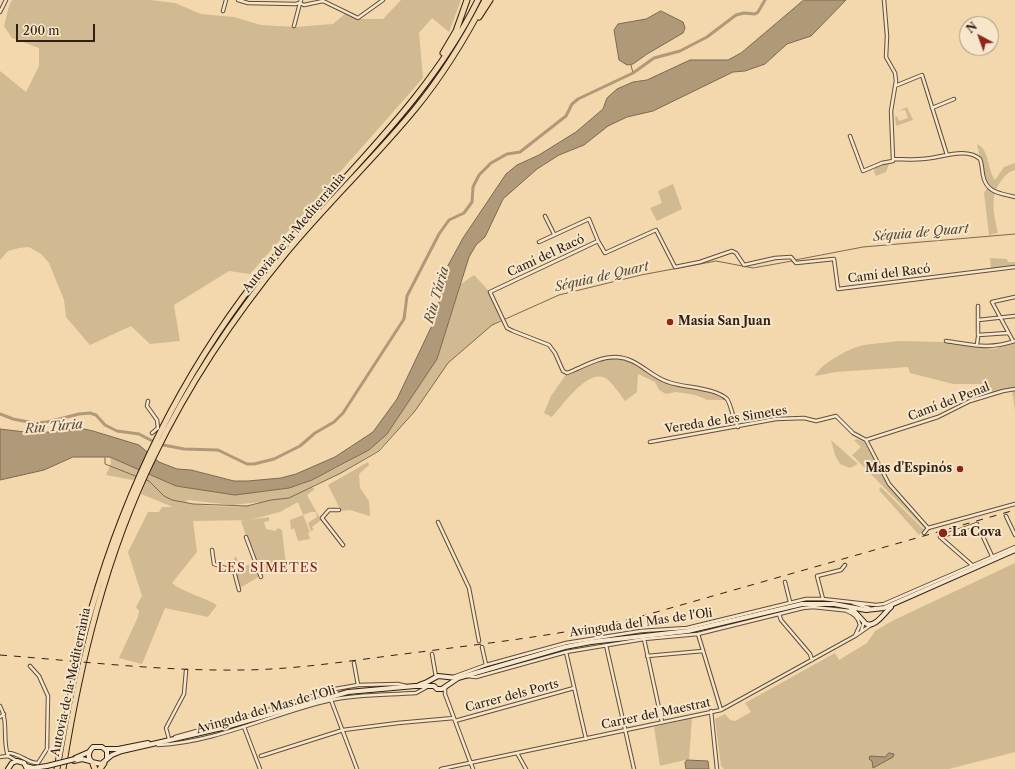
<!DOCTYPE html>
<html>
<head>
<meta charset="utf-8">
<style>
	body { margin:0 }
	#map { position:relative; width:1015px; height:769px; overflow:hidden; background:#f2d8ac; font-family:"Libre Caslon Text",serif }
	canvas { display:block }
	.north { position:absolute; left:959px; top:16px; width:40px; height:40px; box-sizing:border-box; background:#f7e6c9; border:1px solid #a79781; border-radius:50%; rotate:319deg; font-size:11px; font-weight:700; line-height:16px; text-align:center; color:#2f2016 }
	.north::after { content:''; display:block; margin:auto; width:14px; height:18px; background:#8f2418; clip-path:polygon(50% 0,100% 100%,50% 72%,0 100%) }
	.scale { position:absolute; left:16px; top:24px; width:79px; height:18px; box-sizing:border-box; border:2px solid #2f2016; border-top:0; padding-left:5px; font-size:12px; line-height:14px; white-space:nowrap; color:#2f2016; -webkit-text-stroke:3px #f7e6c9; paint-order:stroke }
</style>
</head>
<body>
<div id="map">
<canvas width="1015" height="769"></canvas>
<div class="north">N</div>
<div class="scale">200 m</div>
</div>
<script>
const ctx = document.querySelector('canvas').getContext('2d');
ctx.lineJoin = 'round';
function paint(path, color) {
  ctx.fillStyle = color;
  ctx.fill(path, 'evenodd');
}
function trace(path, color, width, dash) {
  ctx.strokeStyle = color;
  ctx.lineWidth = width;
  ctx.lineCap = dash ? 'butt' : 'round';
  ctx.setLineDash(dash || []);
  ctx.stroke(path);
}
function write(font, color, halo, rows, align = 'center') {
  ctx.font = font + ' "Libre Caslon Text",serif';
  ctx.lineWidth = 4;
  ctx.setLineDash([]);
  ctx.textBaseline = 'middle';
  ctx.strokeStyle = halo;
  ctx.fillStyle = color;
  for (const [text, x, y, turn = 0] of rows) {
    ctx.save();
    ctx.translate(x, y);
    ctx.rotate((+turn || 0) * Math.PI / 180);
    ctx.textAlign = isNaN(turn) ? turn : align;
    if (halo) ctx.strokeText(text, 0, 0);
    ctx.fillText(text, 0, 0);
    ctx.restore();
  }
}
paint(new Path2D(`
	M12,0H150L175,3L201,14L234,17L261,25L296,27L333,24L345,14L358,19H383L401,0H461L449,32L432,18L419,33L423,78L250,274L229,271L174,305L180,341L150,344L131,326L90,345L66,317L64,300L49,263L41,254L29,247L19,248L8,251L0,260V71L26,92L39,66V48L12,38L4,26L9,6Z
	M907,107L913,120L896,126L895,117L897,116L899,121L908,118L905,110L899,111Z
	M977,144C990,150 987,169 995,180L1004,167L1015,163V170C1008,172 1005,176 1001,181C989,197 994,214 998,233L989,235L984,193L988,187L984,178Z
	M885,163L889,164L886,172L876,176L874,172L875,167Z
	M673,184L682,209L657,221L650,208L662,203L658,191Z
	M990,258L1007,259L1008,262H1015V267L991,269Z
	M474,275L490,292L502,319L492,325L448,363L415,411L379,450L341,473L311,487L315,489L307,495L321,520L312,527L314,530L311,531L308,523L317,517L316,512H311L303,515L310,532L308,533L310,539L298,541L294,528L291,530L290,520L303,515L298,502L280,512L249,520L193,521L197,552L172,583C182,592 204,597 217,605L208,617L165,608L142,664L119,658L138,617L139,611L136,607L142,596L128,552L148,512H159L162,507H173L141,494L145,484L136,479L132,480L106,475L111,463L110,457L176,486L235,495L289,488L312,480L343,465L369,450L443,340L461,284ZM188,500L232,505L261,502C249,510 199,506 185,502Z
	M897,341L945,342L995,349L1015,342V410L1012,390L993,393L985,384H953L910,373L908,367L836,372L815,376C819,365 848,349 860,346C872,343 885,343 897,341Z
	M624,358L633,361L661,379L724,397L725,400H708L695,395L676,392L666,394L659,390L655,382L638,374L637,392L625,401C619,393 614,385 607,379C589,366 562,406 552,417L544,413L551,396L567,373L604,359Z
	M857,439L864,442L887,483L927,528L919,535L879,490L881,487L923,529H925L852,455L861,447L854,440Z
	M831,440L858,464L850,468L840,464L835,455Z
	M368,462L369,465L359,474L360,488L369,501L370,516L350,510L341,511L328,485Z
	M269,517V521L264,522L266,529L275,531L278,528L282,530L286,565L260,576L240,588L235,570L229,568L236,556L241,568L255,562L241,521Z
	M1015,563V752L949,769H724L721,766L715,719L725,714L730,720L735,721L751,712L745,703L835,653L839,660L867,643L875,631L894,620Z
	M692,718L689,759L660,766L654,727Z`), '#d1b992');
const water = new Path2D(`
	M804,0H846L811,36L787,44L765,64L745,71L733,72L653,111L627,117L608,126L584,145L559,155L537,169L503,199L485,237L476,245L469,257L437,359L387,434L369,450L312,480L289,488L235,495L176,486L110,457H73L44,470L0,480V429L25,432H54L80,428L93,431L139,445L159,462L177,469L191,470L234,481H248L281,478L296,474L335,457L373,432L397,399L436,317L445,271L463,238L506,174L517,165L539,155L576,132L603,109L607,98L617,89L633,82L647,80L690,60H728L741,53Z
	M661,11L683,22L685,28L683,33L647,54L633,64L627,65L619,60L614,30L618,24L646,19Z
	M889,753L894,754L893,757L873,768L872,761L869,759L870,756L885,757Z
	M687,760L708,761L709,769H686L685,763Z`);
paint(water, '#b09979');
trace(water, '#7c6951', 1);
trace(new Path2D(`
	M631,65L633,73
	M795,260L863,247L1015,234
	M105,458V464L138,477
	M145,479L149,481L164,496L172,500L193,504L247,506L271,500L289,498L341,473L379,451L415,411L448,363L492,325L559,295L641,275L716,261L753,268L792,261`), '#7c6951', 1);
trace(new Path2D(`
	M0,414L13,419L34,423L47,422L79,414L90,413L96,415L105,425L117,431L139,434L158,444L184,449L218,450L247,464H254L274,459L300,446L315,433L334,422L343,413L404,319L407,296L439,234L449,220L464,213L472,202L473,187L479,175L491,163L507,154L520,152L566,116L572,104L578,99L633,73L654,58L680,51L707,37L736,15L744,13L755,14L758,12L765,0`), '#b09979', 3);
const minor = new Path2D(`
	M238,0L248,3L295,4L300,3L301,0
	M884,0L887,36L886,57L895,73L896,81L891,111L893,159C903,159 912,160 922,159C939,159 965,146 980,159C982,164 982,170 983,175C986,193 1000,193 1015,197
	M323,1L358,18L383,0
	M223,11L226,0
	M0,12L6,0
	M294,26L300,3L304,5L323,1
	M895,86L922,75L947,155
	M932,108L954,99
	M850,136L863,171L882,163L893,161V159
	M545,216L554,234
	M539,242L589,219L598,241
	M978,306V335L1008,333
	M978,320L1015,316
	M946,341C974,345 988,350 1015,341
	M1013,341L992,302L1015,297
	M977,345L978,337
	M148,401L147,406L157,420L158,428L152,433
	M738,427C733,419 730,402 727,399C714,387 684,388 668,382C649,376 638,358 616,357C598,357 583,367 567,373L563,371L555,353L549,345L513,331L507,328L490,292L598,241L605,253L656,230L675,267L700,262L732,251L736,253L744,265L775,258L791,257L796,263L834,259L838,289L1015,267
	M866,440L938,417L970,401L1003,391L1015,389
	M866,440L889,484L928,528
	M650,442L776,419L804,418L816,421L836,416L853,433L866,440
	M339,510H329L322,518L343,545
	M1006,516L1015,535
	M438,522L469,588L479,641
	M924,533L928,528L1015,504
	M246,537L261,577
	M212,550L214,564L234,571L239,590
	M972,565L940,537L977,524L992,556
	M785,582L790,602
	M823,599L817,576L841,570L845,565
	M853,603L869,608
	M847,611C854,614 858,617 860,625L855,636
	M779,614L781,620L810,654L812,660
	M861,632L864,621
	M698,634L721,710
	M644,639L662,722
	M606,645L634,769
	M482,647L486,665
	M566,652L586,739
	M432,654L436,677
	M647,656L703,651
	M354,663L358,685
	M467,676L476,677L566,652L644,639L698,634L803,608L813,607L851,611
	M453,677L486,665L566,643L641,631L687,628L806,599H823L876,605L884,604L1015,547
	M445,688V694L473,769
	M331,700L357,769
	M0,706C9,722 2,739 8,756
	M711,711L717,769
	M0,717L4,714
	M455,721L574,688
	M244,727L260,769
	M175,737L244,718L335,689L358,685L398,684L406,686
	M169,739L166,728L184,694L186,671
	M158,745C218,742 273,713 331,700C358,694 388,695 416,693L427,687
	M7,753C19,752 28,764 38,763L47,749L48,696L39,676L30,666
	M517,753L526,769
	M261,756L343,730L398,723L454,718
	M0,757L8,756L17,761
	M441,769L721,710L855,636L871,625`);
const secondary = new Path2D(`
	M851,609C857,613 860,618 865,623C874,630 885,612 891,607
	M419,685L427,682L438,676L457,678
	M105,749H118L148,743
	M75,758L89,752
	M107,759V751L102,747H93C88,752 87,757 92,762L101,764L112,755L122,751L222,728L348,692L415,686H434L437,689H442L458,678L565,647L591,642L688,631L802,604H834L866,610L884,608L1015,550
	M74,761L82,759L90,761
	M26,766L33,768L47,766
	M8,769L12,763L17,761L24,763L27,769`);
const motorway = new Path2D(`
	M479,17L490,0
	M443,53L456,31L467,0
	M93,764L95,769
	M57,769C67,715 76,660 92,607C126,490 181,377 256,280C329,187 425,108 478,0
	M63,769C80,662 106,554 154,456C189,383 235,315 286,253C327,203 374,159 415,109C442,76 465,39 485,0
	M100,769L104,763`);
trace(minor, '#604e3c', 4.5);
trace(secondary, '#2f2016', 6);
trace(motorway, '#2f2016', 7);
trace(minor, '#f7e6c9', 2.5);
trace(secondary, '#f7e6c9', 4);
trace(motorway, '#f2d8ac', 5);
trace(new Path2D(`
	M0,655C79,661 159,671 238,670C299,670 360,659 420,652C496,642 572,634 646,615L1015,510`), '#2f2016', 1, [7, 7]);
const secondaryBridge = new Path2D(`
	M47,766L75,759`);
trace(secondaryBridge, '#2f2016', 6, []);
trace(secondaryBridge, '#f7e6c9', 4);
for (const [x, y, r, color] of [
	[670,322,4,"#8f2418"],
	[960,469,4,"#8f2418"],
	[943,533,5,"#8f2418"]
]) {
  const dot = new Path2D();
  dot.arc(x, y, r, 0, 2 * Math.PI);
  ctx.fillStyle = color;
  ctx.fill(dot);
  trace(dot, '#f7e6c9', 1.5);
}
write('12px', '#2f2016', '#f7e6c9', [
	["Autovia de la Mediterrània",294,233,-50],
	["Camí del Racó",546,256,-25],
	["Camí del Racó",889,274,-7],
	["Camí del Penal",949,402,-21],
	["Vereda de les Simetes",726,420,-9],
	["Avinguda del Mas de l'Oli",641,623,-8],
	["Autovia de la Mediterrània",71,682,-78],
	["Carrer dels Ports",512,696,-15],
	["Avinguda del Mas de l'Oli",266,710,-16],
	["Carrer del Maestrat",656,714,-12]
]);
write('bold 12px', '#2f2016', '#f7e6c9', [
	["Masía San Juan",678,322],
	["Mas d'Espinós",952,469,"right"],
	["La Cova",952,533]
], 'left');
write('italic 13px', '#5c4a39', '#f7e6c9', [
	["Séquia de Quart",921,233,-5],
	["Séquia de Quart",602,277,-13],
	["Riu Túria",437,295,-74],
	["Riu Túria",54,427,-5]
]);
ctx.letterSpacing = '1px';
write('13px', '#7a1f14', '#f7e6c9', [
	["LES SIMETES",268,568]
]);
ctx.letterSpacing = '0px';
</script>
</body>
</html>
